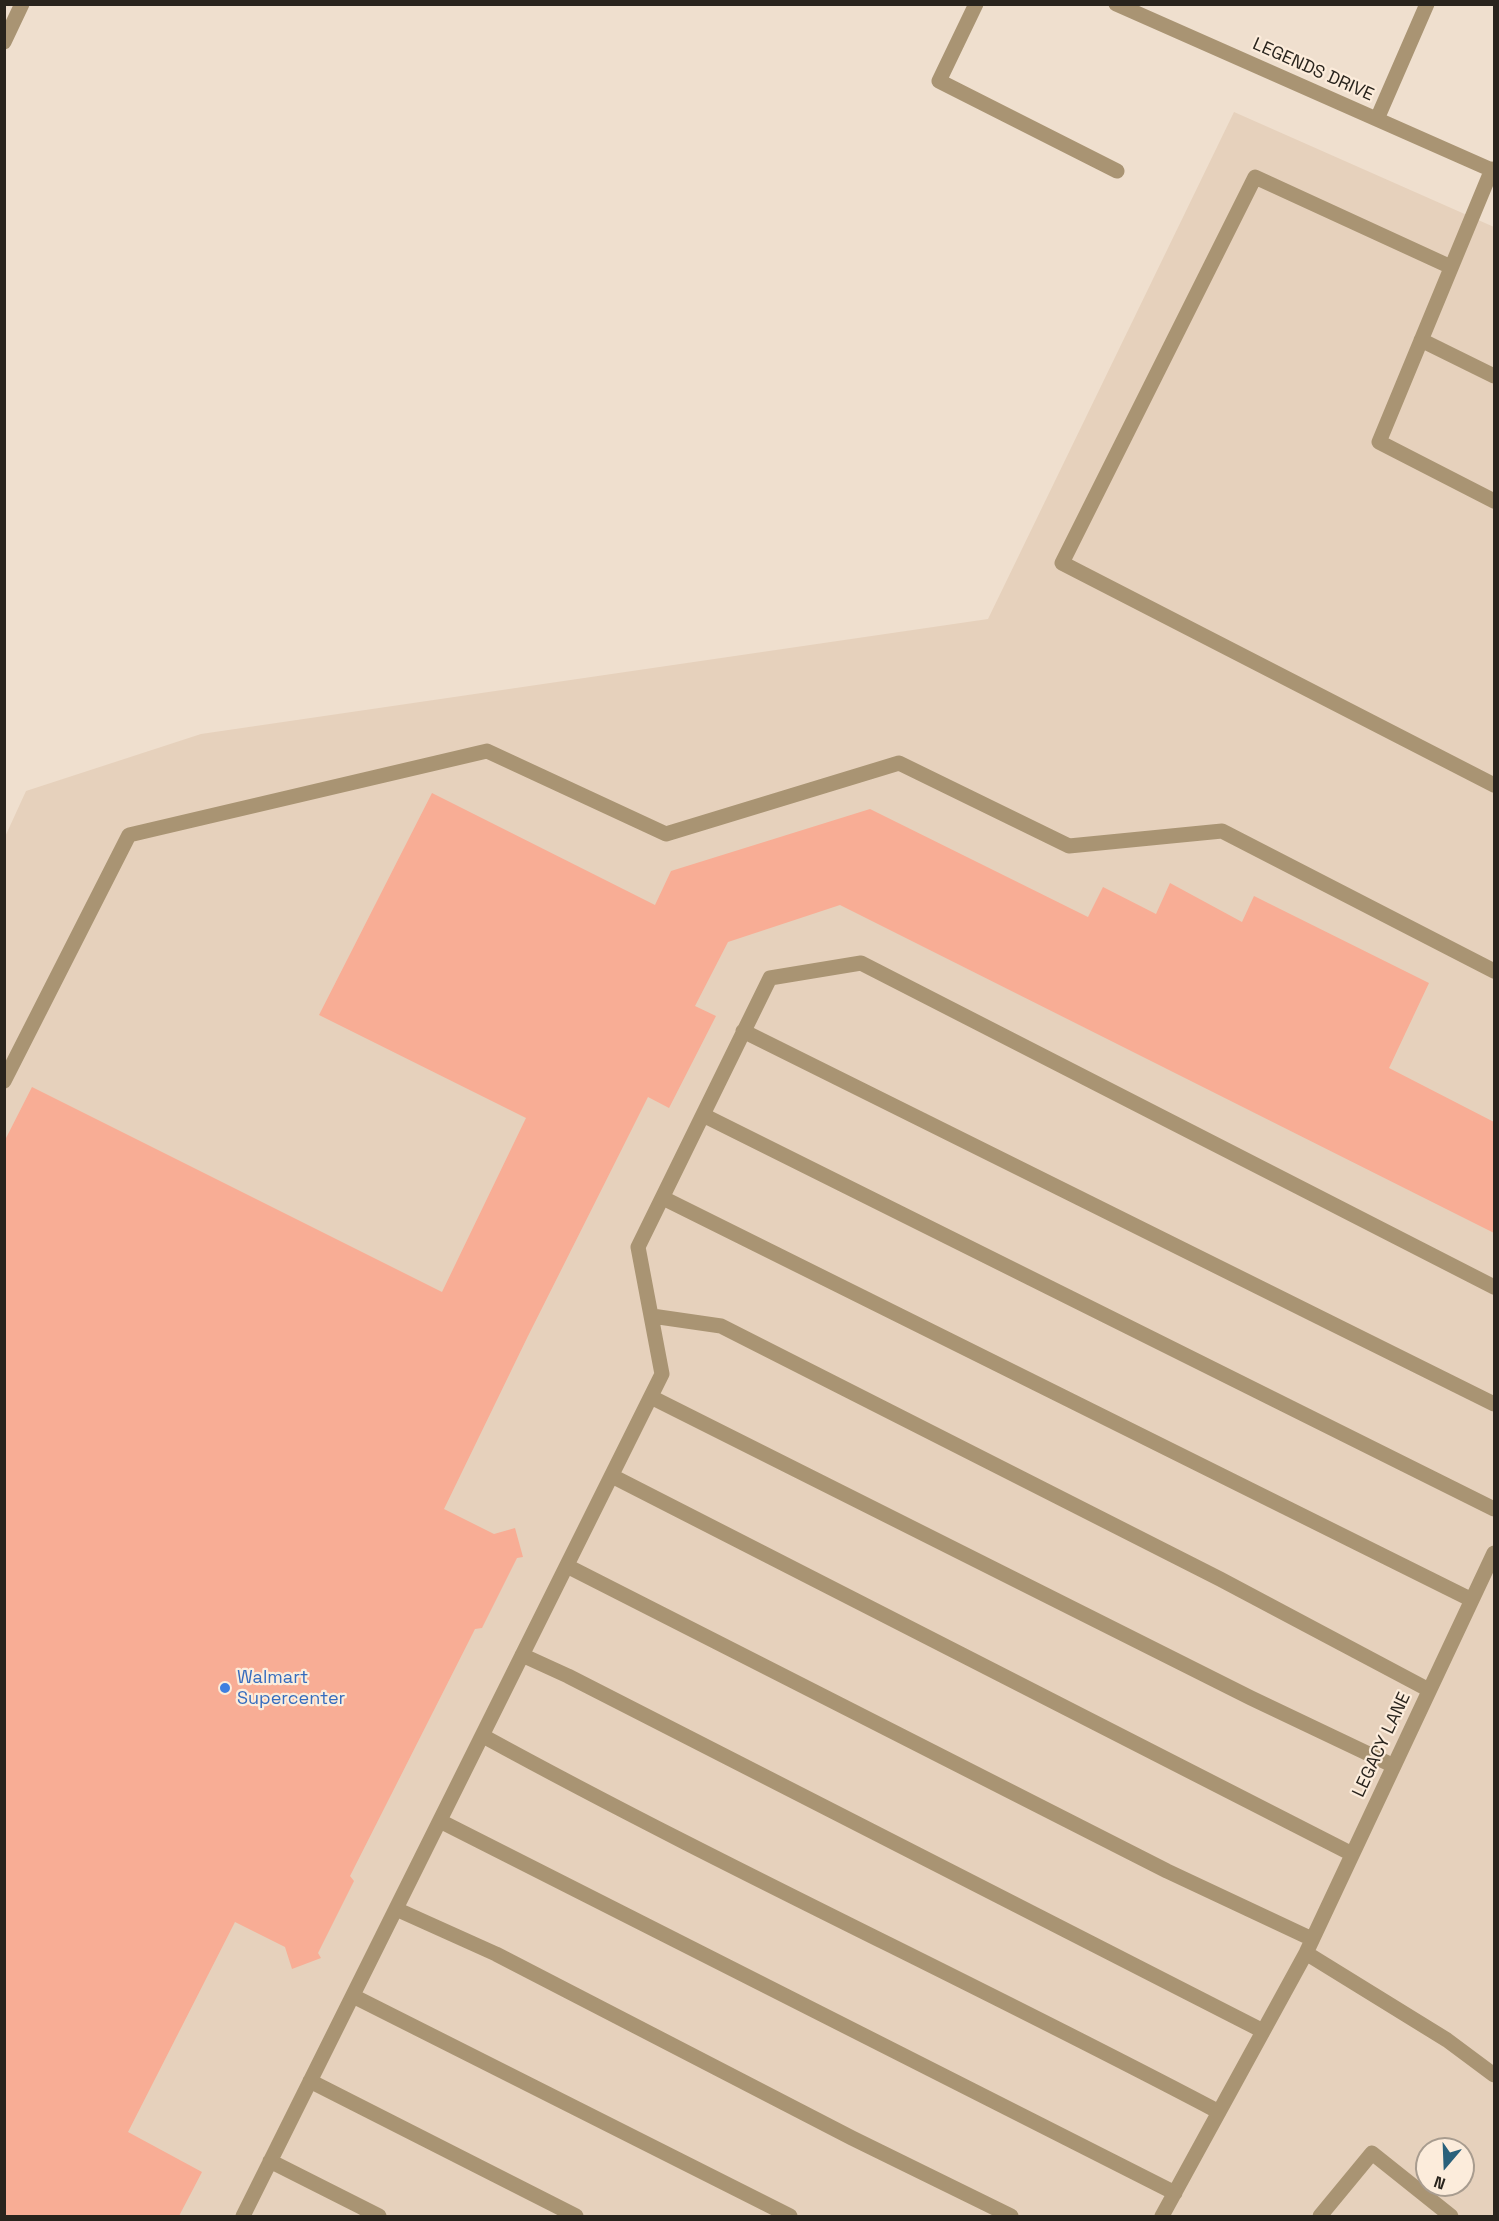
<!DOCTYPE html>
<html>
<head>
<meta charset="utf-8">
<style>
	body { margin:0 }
	#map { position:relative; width:1499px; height:2221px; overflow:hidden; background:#efdfce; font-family:"Space Grotesk",sans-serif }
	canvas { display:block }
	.frame { position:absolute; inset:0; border:6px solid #29241d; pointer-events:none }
	.north { position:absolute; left:1415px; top:2137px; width:60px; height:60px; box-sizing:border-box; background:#fcecdb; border:2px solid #a89c8f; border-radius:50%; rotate:199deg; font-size:16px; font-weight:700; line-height:24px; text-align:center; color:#29241d }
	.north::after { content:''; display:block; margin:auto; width:21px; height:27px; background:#2a617b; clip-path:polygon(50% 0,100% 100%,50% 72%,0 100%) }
</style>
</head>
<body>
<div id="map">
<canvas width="1499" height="2221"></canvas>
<div class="frame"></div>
<div class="north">N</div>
</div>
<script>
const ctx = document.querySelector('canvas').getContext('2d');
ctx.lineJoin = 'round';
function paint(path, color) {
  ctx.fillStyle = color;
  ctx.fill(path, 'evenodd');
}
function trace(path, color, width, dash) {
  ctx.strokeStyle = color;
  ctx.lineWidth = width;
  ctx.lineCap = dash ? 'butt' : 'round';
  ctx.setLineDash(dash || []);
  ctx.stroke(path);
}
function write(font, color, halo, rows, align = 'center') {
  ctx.font = font + ' "Space Grotesk",sans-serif';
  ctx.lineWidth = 4.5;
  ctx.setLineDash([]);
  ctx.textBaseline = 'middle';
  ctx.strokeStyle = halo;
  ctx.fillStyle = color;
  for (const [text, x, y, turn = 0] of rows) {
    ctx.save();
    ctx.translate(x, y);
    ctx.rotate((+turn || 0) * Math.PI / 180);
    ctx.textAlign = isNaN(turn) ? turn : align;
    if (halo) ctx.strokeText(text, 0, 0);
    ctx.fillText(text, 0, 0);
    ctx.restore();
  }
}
paint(new Path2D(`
	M1234,112L1494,227V2216H5L4,839L26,791L201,734L988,619ZM1427,2149H1463V2185H1427Z`), '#e6d1bc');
paint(new Path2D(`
	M432,793L655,905L671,871L870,809L1088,917L1103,887L1156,914L1170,883L1242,922L1254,896L1429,983L1389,1068L1494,1122V1233L840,905L728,942L695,1006L716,1016L669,1108L648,1097L528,1336L444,1509L494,1534L515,1528L523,1557L517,1558L482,1628L475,1629L350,1876L354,1881L318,1953L321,1958L292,1969L285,1947L235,1922L128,2132L202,2172L179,2216H8L4,2215V1142L32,1087L442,1292L526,1118L319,1015Z`), '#f8ad95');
trace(new Path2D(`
	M976,4L939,81L1117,171
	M1116,4L1494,171
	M4,42L22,4
	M1377,119L1427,4
	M1492,169L1379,442L1494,501
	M1451,267L1255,177L1062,563L1494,785
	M1421,340L1494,376
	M743,1031L1494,1404
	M4,1081L129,835L487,751L666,834L899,763L1069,846L1222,831L1494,971
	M703,1115L1494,1509
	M663,1198L1472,1600
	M652,1316L721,1326L1220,1579L1429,1690
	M651,1397L1251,1698L1394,1766
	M612,1476L1352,1854
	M567,1566L1167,1871L1312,1939
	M522,1655L568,1676L1263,2031
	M483,1736C724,1868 975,1983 1219,2112
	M440,1821L1175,2193
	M396,1909L496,1954L852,2138L1011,2216
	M1306,1953L1447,2040L1494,2075
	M353,1996L790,2216
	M310,2081L576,2216
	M270,2161L379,2216
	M243,2216L662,1374L638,1247L770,978L861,963L1494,1287
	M1162,2216L1306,1953L1494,1553
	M1320,2216L1372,2153L1451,2216`), '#a99473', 15);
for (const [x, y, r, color] of [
	[225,1688,6,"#3f7fe0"]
]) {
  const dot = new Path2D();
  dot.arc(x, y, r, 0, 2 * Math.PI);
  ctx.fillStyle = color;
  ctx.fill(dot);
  trace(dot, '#fcecdb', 2);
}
write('18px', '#29241d', '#fcecdb', [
	["LEGENDS DRIVE",1313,70,24],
	["LEGACY LANE",1382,1745,-65]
]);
write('18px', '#366cbe', '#fcecdb', [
	["Walmart",237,1678],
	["Supercenter",237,1699]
], 'left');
</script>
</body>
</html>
